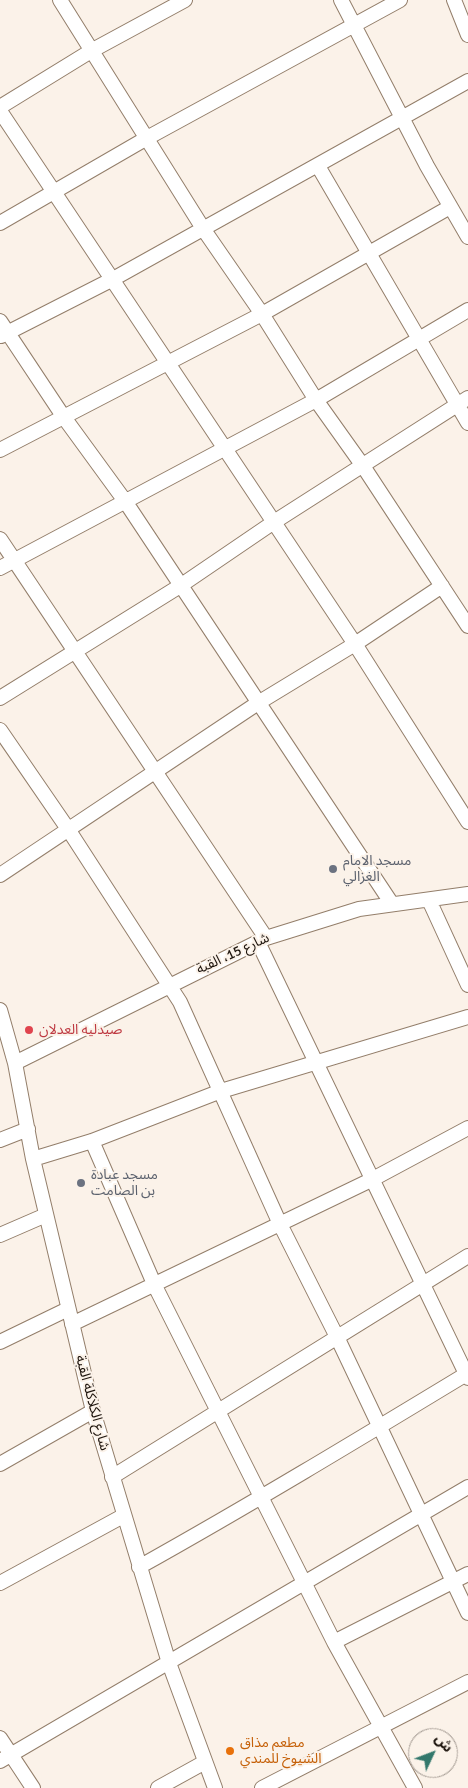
<!DOCTYPE html>
<html>
<head>
<meta charset="utf-8">
<style>
	body { margin:0 }
	#map { position:relative; width:468px; height:1788px; overflow:hidden; background:#fbf2e9; font-family:Signika,"Noto Sans Arabic",sans-serif }
	canvas { display:block }
	.north { position:absolute; left:408px; top:1728px; width:50px; height:50px; box-sizing:border-box; background:#fbf2e9; border:1px solid #a29991; border-radius:50%; rotate:47deg; font-size:14px; font-weight:700; line-height:20px; text-align:center; color:#1c130c }
	.north::after { content:''; display:block; margin:auto; width:18px; height:22px; background:#33786c; clip-path:polygon(50% 0,100% 100%,50% 72%,0 100%) }
</style>
</head>
<body>
<div id="map">
<canvas width="468" height="1788"></canvas>
<div class="north">ش</div>
</div>
<script>
const ctx = document.querySelector('canvas').getContext('2d');
ctx.lineJoin = 'round';
function trace(path, color, width, dash) {
  ctx.strokeStyle = color;
  ctx.lineWidth = width;
  ctx.lineCap = dash ? 'butt' : 'round';
  ctx.setLineDash(dash || []);
  ctx.stroke(path);
}
function write(font, color, halo, rows, align = 'center') {
  ctx.font = font + ' Signika,"Noto Sans Arabic",sans-serif';
  ctx.lineWidth = 4;
  ctx.setLineDash([]);
  ctx.textBaseline = 'middle';
  ctx.strokeStyle = halo;
  ctx.fillStyle = color;
  for (const [text, x, y, turn = 0] of rows) {
    ctx.save();
    ctx.translate(x, y);
    ctx.rotate((+turn || 0) * Math.PI / 180);
    ctx.textAlign = isNaN(turn) ? turn : align;
    if (halo) ctx.strokeText(text, 0, 0);
    ctx.fillText(text, 0, 0);
    ctx.restore();
  }
}
const minor = new Path2D(`
	M60,0L204,230L262,314L316,400L363,466L468,626
	M341,0L427,166L468,237
	M454,0L468,35
	M0,107L91,51L185,0
	M0,111L355,644L468,822
	M318,166L468,423
	M0,223L147,138L400,0
	M0,321L63,416L125,501L392,904
	M1,336L113,279L468,81
	M0,450L262,314L450,207
	M0,539L266,938
	M0,568L316,400L468,310
	M0,698L180,586L274,522L468,398
	M0,730L68,829L180,1002L280,1224L338,1339L468,1613
	M0,875L258,703L355,644L442,586
	M429,900L468,985
	M258,942L468,1378
	M0,1010L15,1063L33,1159L93,1411L169,1663L215,1788
	M15,1063L266,938L359,909L468,894
	M0,1140L28,1129
	M92,1141L155,1286L334,1642L415,1788
	M33,1159L92,1141L221,1091L468,1017
	M0,1235L46,1215
	M72,1324L371,1180L468,1128
	M0,1342L68,1309
	M0,1464L93,1411
	M112,1477L468,1256
	M139,1567C250,1505 359,1439 468,1373
	M0,1583L123,1516
	M334,1642L468,1574
	M0,1738L33,1788
	M0,1761L468,1487
	M158,1788L205,1762
	M262,1788L468,1682`);
trace(minor, '#937e6a', 16);
trace(minor, '#fff', 14);
for (const [x, y, r, color] of [
	[333,869,5,"#6b7280"],
	[29,1030,5,"#e0444e"],
	[81,1183,5,"#6b7280"],
	[230,1751,5,"#e8710a"]
]) {
  const dot = new Path2D();
  dot.arc(x, y, r, 0, 2 * Math.PI);
  ctx.fillStyle = color;
  ctx.fill(dot);
  trace(dot, '#fbf2e9', 2);
}
write('14px', '#5b616d', '#fbf2e9', [
	["مسجد الامام",343,861],
	["الغزالي",343,877],
	["مسجد عبادة",91,1175],
	["بن الصامت",91,1191]
], 'left');
write('14px', '#1c130c', '#fbf2e9', [
	["شارع 15، القبة",233,954,-25],
	["شارع الكلاكلة القبة",92,1403,75]
]);
write('14px', '#be3a42', '#fbf2e9', [
	["صيدليه العدلان",39,1030]
], 'left');
write('14px', '#c56008', '#fbf2e9', [
	["مطعم مذاق",240,1743],
	["الشيوخ للمندي",240,1759]
], 'left');
</script>
</body>
</html>
